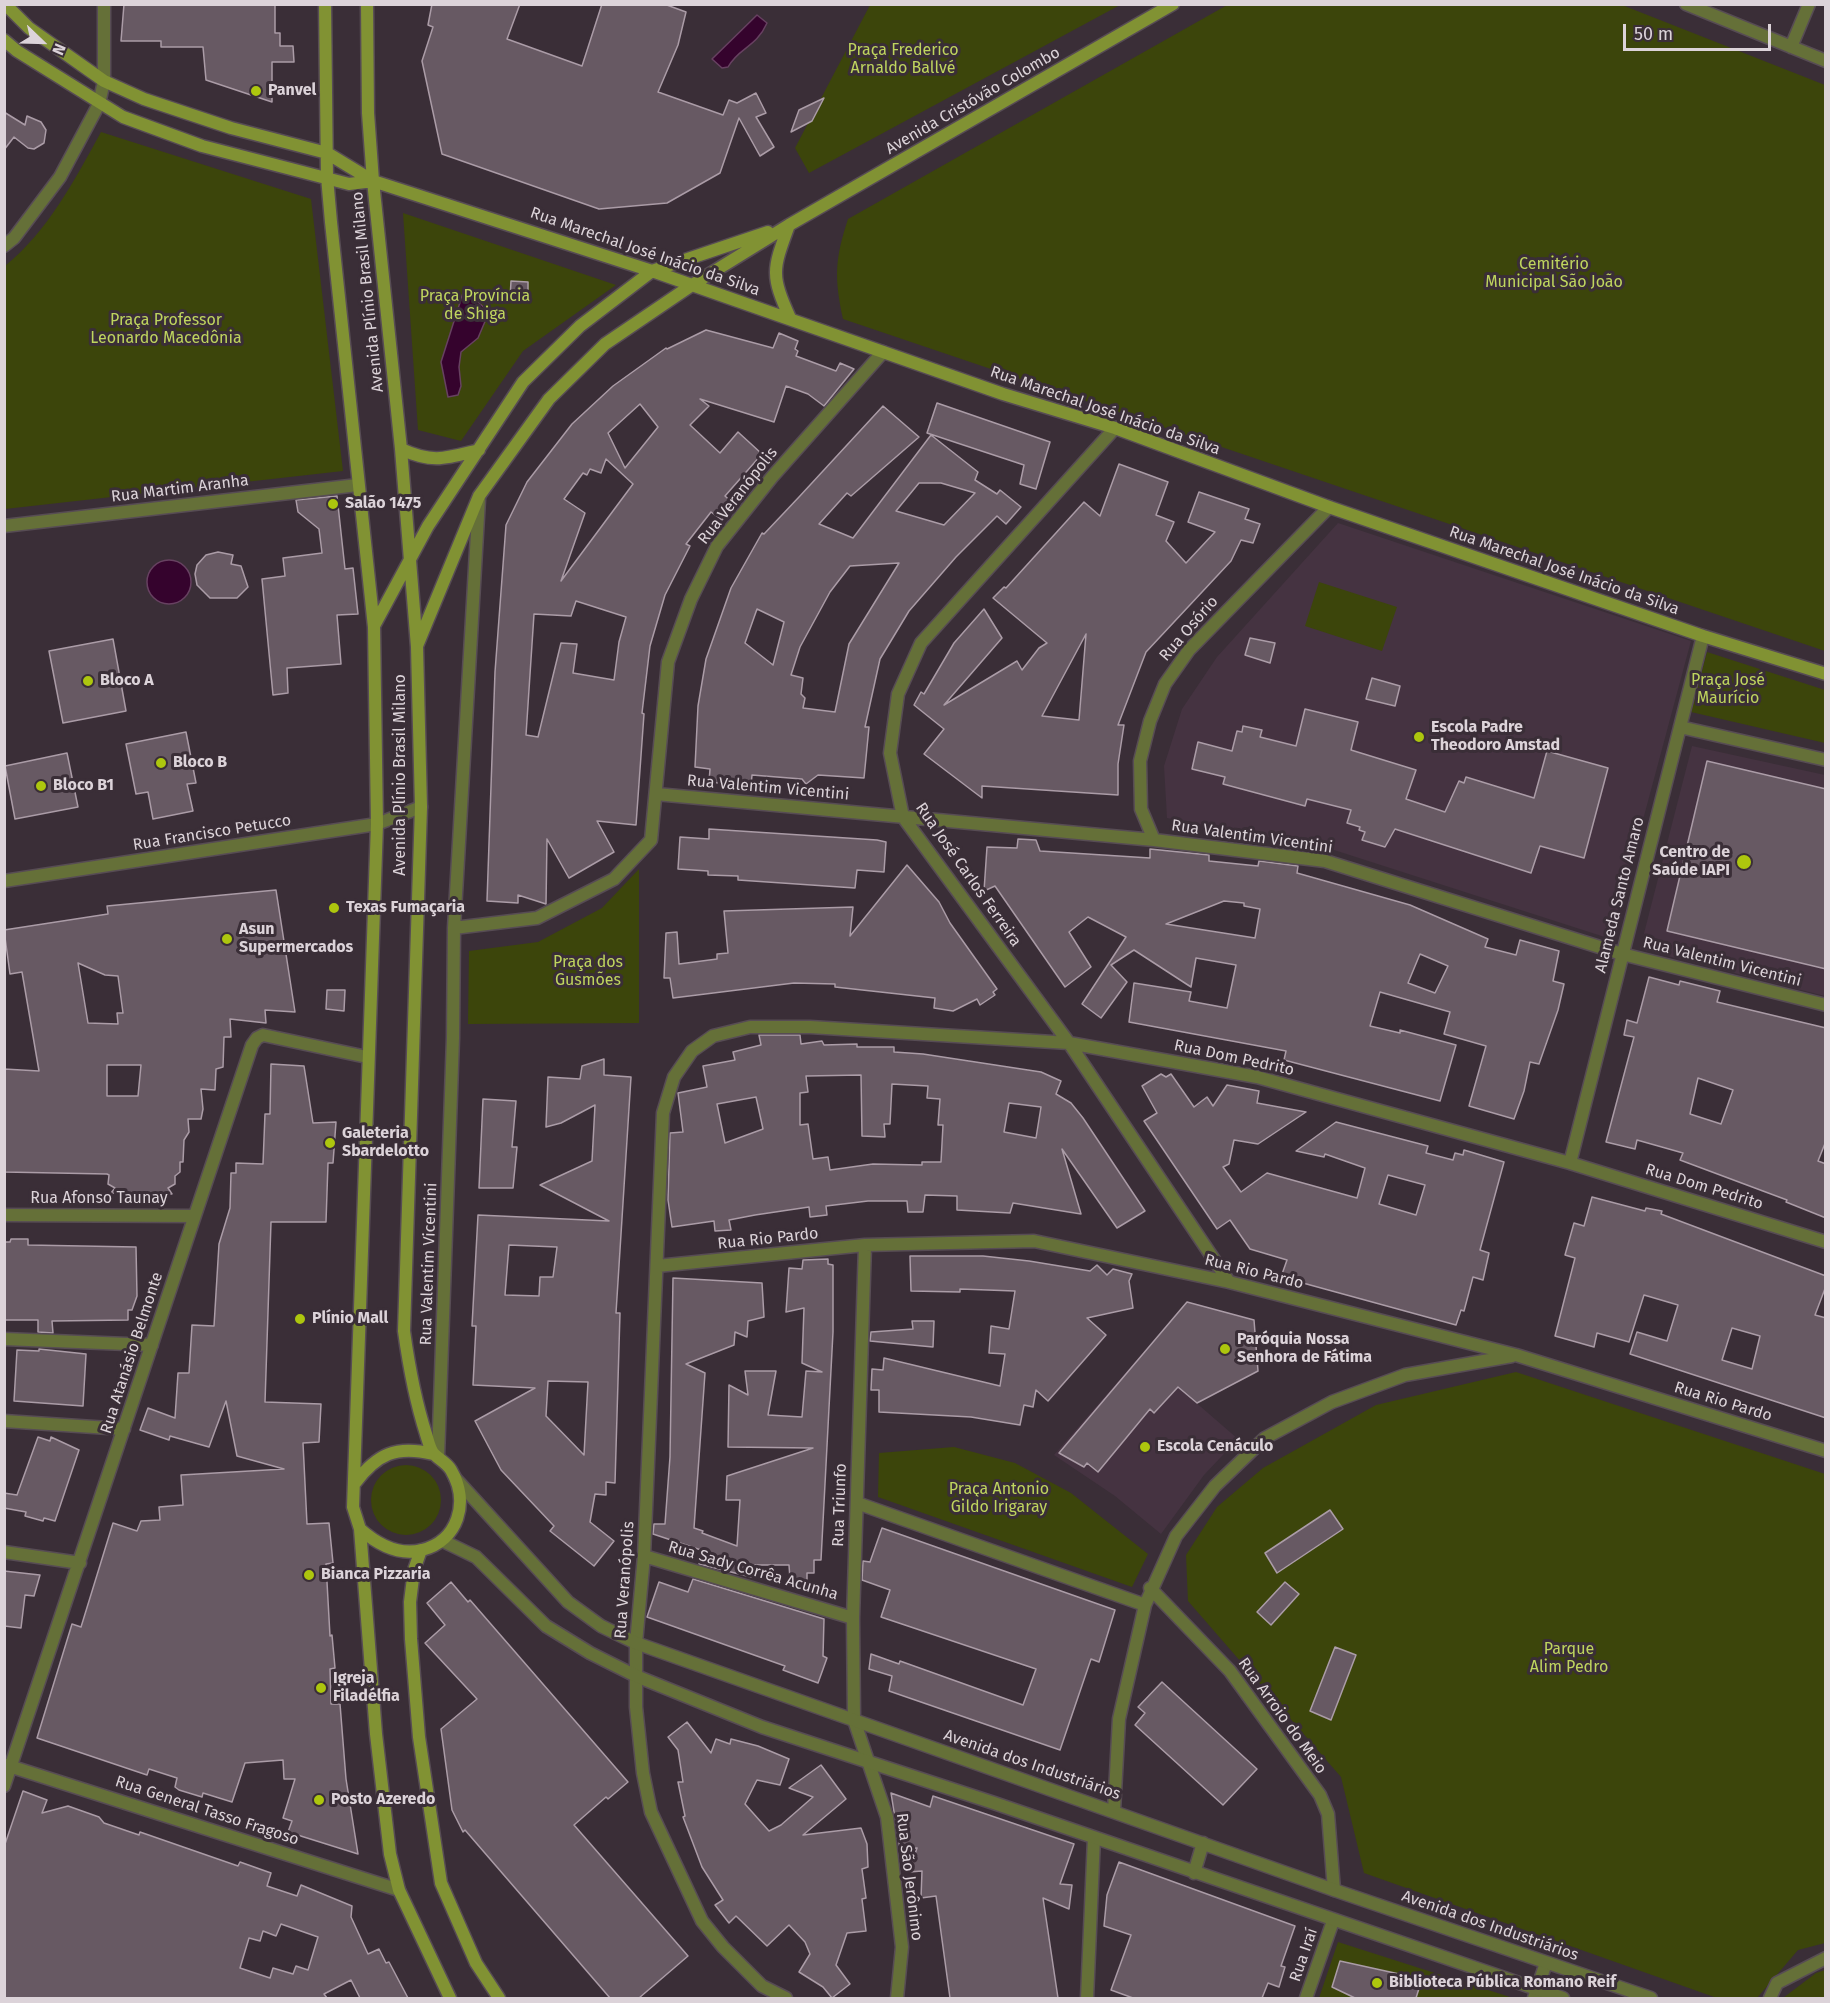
<!DOCTYPE html>
<html>
<head>
<meta charset="utf-8">
<style>
	body { margin:0 }
	#map { position:relative; width:1830px; height:2003px; overflow:hidden; background:#3a2e37; font-family:"Fira Sans",sans-serif }
	canvas { display:block }
	.frame { position:absolute; inset:0; border:6px solid #dcd3d9; pointer-events:none }
	.north { position:absolute; left:12px; top:12px; width:60px; height:60px; -webkit-text-stroke:4px #3a2e37; paint-order:stroke; rotate:113deg; font-size:16px; font-weight:700; line-height:24px; text-align:center; color:#dcd3d9 }
	.north::after { content:''; display:block; margin:auto; width:21px; height:27px; background:#dcd3d9; clip-path:polygon(50% 0,100% 100%,50% 72%,0 100%) }
	.scale { position:absolute; left:1623px; top:24px; width:148px; height:27px; box-sizing:border-box; border:3px solid #dcd3d9; border-top:0; padding-left:8px; font-size:18px; line-height:21px; white-space:nowrap; color:#dcd3d9; -webkit-text-stroke:4px #3a2e37; paint-order:stroke }
</style>
</head>
<body>
<div id="map">
<canvas width="1830" height="2003"></canvas>
<div class="frame"></div>
<div class="north">N</div>
<div class="scale">50 m</div>
</div>
<script>
const ctx = document.querySelector('canvas').getContext('2d');
ctx.lineJoin = 'round';
function paint(path, color) {
  ctx.fillStyle = color;
  ctx.fill(path, 'evenodd');
}
function trace(path, color, width, dash) {
  ctx.strokeStyle = color;
  ctx.lineWidth = width;
  ctx.lineCap = dash ? 'butt' : 'round';
  ctx.setLineDash(dash || []);
  ctx.stroke(path);
}
function write(font, color, halo, rows, align = 'center') {
  ctx.font = font + ' "Fira Sans",sans-serif';
  ctx.lineWidth = 6;
  ctx.setLineDash([]);
  ctx.textBaseline = 'middle';
  ctx.strokeStyle = halo;
  ctx.fillStyle = color;
  for (const [text, x, y, turn = 0] of rows) {
    ctx.save();
    ctx.translate(x, y);
    ctx.rotate((+turn || 0) * Math.PI / 180);
    ctx.textAlign = isNaN(turn) ? turn : align;
    if (halo) ctx.strokeText(text, 0, 0);
    ctx.fillText(text, 0, 0);
    ctx.restore();
  }
}
paint(new Path2D(`
	M1338,523L1691,641L1611,939L1331,849L1167,818L1164,766L1182,709L1217,657Z
	M1692,746L1825,775V996L1640,949Z
	M1141,1355L1238,1439L1204,1475L1161,1534L1115,1496L1054,1455Z`), '#453341');
paint(new Path2D(`
	M1229,4L1622,5L1825,85V651L843,319C834,277 835,259 848,219Z
	M870,5H1120L809,173L795,148Z
	M101,132L311,199L343,471L5,509V266C48,231 74,181 101,132Z
	M403,213L616,285L523,351L461,441L418,430Z
	M1319,582L1397,607L1382,651L1305,626Z
	M1707,652L1825,690V743L1691,712Z
	M639,869V1023L468,1024L469,951L538,942L602,908Z
	M1516,1372L1825,1474V1943L1798,1950L1757,1998H1717L1364,1873L1341,1777L1188,1601L1186,1555L1217,1507L1263,1468L1376,1405Z
	M954,1447L1015,1463L1071,1493L1148,1554L1132,1587L878,1497L879,1453Z
	M371 1500a35 35 0 1 1 70 0a35 35 0 1 1-70 0Z
	M1338,1942L1513,1998H1319Z
	M1825,1970V1998H1783L1816,1973Z`), '#3c450b');
const water = new Path2D(`
	M757,15L767,23C756,48 739,47 728,67L722,68L712,59Z
	M463,293L478,295V302L489,312L478,338L461,352L459,367L461,386L458,395L448,397L441,362Z
	M147 582a22 22 0 1 1 44 0a22 22 0 1 1-44 0Z`);
paint(water, '#35032d');
trace(water, '#674161', 1.5);
const building = new Path2D(`
	M124,4H275V33H280V46H293L294,62H272V102L206,80L203,47H161V41H121Z
	M432,4H520L507,39L582,66L602,4H664L686,12L678,45L658,92L723,115L729,100L737,103L756,93L766,113L756,117L774,147L760,156L739,118L720,173L667,203L599,209L442,154L422,61L433,27L428,25Z
	M824,98L812,121L791,132L799,110Z
	M4,112L25,125L27,116L41,122L46,130L44,143L34,149L28,148L14,137L4,150Z
	M511,281L528,282V300L510,299Z
	M706,330L773,348L779,333L798,341L795,349L798,351L796,356L836,371L840,363L854,369L824,406L808,394L786,386L774,422L700,399L709,406L690,425L720,453L738,432L762,454L725,496L734,504L722,520L711,512L686,544L690,546L665,595L650,646L642,713L644,714L636,825L597,821L614,852L569,878L547,839L546,904L518,895V903L487,901L495,672L506,525L527,482L572,424L613,386L666,348L667,349ZM640,404L658,427L625,468L608,433ZM606,459L633,484L561,581L585,513L564,499L583,473L587,475L590,469L601,473ZM576,601L626,617L619,642L614,680L573,673L577,644L561,643L538,737L526,735L534,614L571,616Z
	M937,403L1050,442L1036,489L1020,484L1024,465L927,433Z
	M883,406L919,437L851,496L847,493L819,524L853,538L931,435L978,472L975,480L997,494L1000,490L1021,507L1006,524L997,516L956,557L909,611L880,659L865,727H869L864,778L818,775L806,784L802,779L752,775L751,786L709,782L710,769L695,767L698,706L706,659L731,588L762,533L764,534L799,497ZM919,483H941L975,493L944,525L896,511ZM899,563L849,644L835,712L803,708L805,698L801,694L803,678L791,675L800,647L830,592L850,566ZM757,609L784,622L773,665L745,643Z
	M1119,464L1168,482L1156,515L1174,522L1166,541L1186,563L1215,532L1188,522L1199,492L1249,509L1245,519L1260,524L1253,543L1241,540L1231,561L1146,652L1118,725H1124L1118,764V795L982,786V798L924,754L944,729L914,705L921,692L924,694L954,643L984,609L1002,638L944,705L1017,661L1022,670L1039,648L1047,643L993,598L1004,587L1006,588L1084,502L1100,516ZM1086,634L1079,720L1042,716Z
	M337,496L345,569L353,568L358,614L337,615L341,664L287,668L288,693L273,695L262,579L285,576L283,558L322,553L319,529L298,512L296,500Z
	M218,552L233,555L231,564L241,566L248,587L237,598H210L197,585L195,574L197,565L206,555Z
	M1250,638L1275,643L1270,663L1245,655Z
	M113,639L126,711L63,723L49,651Z
	M1372,678L1400,686L1395,706L1366,699Z
	M1305,709L1358,722L1351,750L1416,770L1406,799L1445,812L1459,781L1464,783L1466,777L1534,798L1547,751L1608,768L1584,858L1540,846L1531,873L1395,829L1385,847L1362,840L1365,832L1359,830L1360,827L1347,823L1351,810L1307,799L1305,806L1223,784L1225,777L1192,769L1198,742L1232,751L1237,731L1242,732L1243,726L1262,730L1260,737L1296,746Z
	M186,732L196,783L187,784L193,811L153,819L148,792L136,794L126,744Z
	M67,753L78,807L15,819L5,766Z
	M1707,761L1826,789V969L1667,931Z
	M709,829L877,840L886,842L884,872L857,870L855,888L738,880V876L708,875V871L678,869L680,837L709,839Z
	M1018,839L1036,840L1040,851L1150,858V849L1209,855V861L1248,865L1258,866L1259,861L1298,866L1297,873L1410,905L1488,939L1485,947L1516,955L1520,940L1559,951L1553,981L1564,984L1558,1010L1539,1064L1530,1062L1524,1091L1514,1119L1469,1106L1486,1046L1444,1034L1450,1012L1380,992L1370,1026L1400,1033V1030L1456,1045L1440,1101L1284,1060L1286,1051L1129,1022L1134,983L1191,992L1189,1001L1227,1008L1236,965L1196,958L1191,987L1134,950L1111,965L1127,982L1101,1018L1082,1004L1126,937L1088,917L1069,932L1091,967L1065,987L995,886L984,891L987,847L1017,848ZM1224,901L1244,903V906L1260,909L1255,938L1166,924ZM1420,954L1448,966L1435,993L1408,983Z
	M907,865L939,902L950,923L997,989L993,992L995,995L980,1005L977,999L953,1011L934,1008L935,998L835,987V984L794,983L673,998L670,978H664L666,933L677,932L679,964L717,959V954L728,953L724,911L853,907L850,936Z
	M276,890L295,1012L265,1010L266,1023L230,1019L231,1037H224L223,1067L216,1069L215,1090L201,1089L203,1109L201,1119H188L189,1132L184,1140L183,1162H180V1172L175,1176V1184L168,1188L172,1194L111,1193L115,1188L108,1184L109,1175L107,1174L4,1172V1069L39,1071L22,972L10,974L4,930L108,914L107,906ZM78,963L105,975L118,976L123,1013H117L118,1024L88,1023ZM107,1065H141L138,1096H107Z
	M1649,977L1679,985L1680,981L1720,991L1717,1002L1826,1028V1141L1818,1161L1826,1164V1218L1786,1202L1787,1200L1680,1160L1683,1153L1637,1140L1635,1149L1606,1142L1634,1037L1624,1035L1627,1020L1637,1023ZM1698,1078L1733,1090L1721,1124L1690,1114Z
	M327,990H345L344,1011L326,1009Z
	M759,1035H800L801,1044L822,1041L824,1045L857,1044V1047H894V1052L923,1054L1041,1072L1061,1081L1056,1094L1071,1103L1083,1118L1145,1211L1117,1228L1062,1149L1081,1214L1013,1203L1010,1213L957,1210V1196L925,1195L923,1212H908L907,1201H868L826,1206L827,1215L810,1217L809,1207L755,1215L729,1220L731,1230L715,1231L714,1221L672,1227L668,1200L670,1133L683,1132L678,1093L707,1087L703,1066L735,1060L733,1052L761,1045ZM861,1075L862,1136L885,1137L884,1124H890L892,1084L928,1086L927,1098L940,1099L938,1125H943L941,1162H922V1165L873,1164L830,1170L828,1157L813,1159L808,1124L800,1125V1093L808,1092L806,1076ZM756,1097L763,1129L725,1143L717,1104ZM1009,1103L1041,1107L1036,1138L1004,1132Z
	M604,1059V1075L631,1077L616,1313H620L615,1483L606,1482V1495L595,1494L590,1522L614,1541L594,1566L550,1531L554,1526L501,1470L475,1421L535,1388L473,1385L476,1326H472L478,1215L609,1221L540,1185L592,1161L595,1105L561,1123L546,1127L548,1077L580,1079L582,1066ZM509,1245L557,1247L553,1277H540L539,1296L505,1295ZM548,1381L588,1382L584,1455L546,1416Z
	M271,1064L304,1066L313,1123L336,1122L333,1163H328L326,1222H271L265,1402L321,1404L319,1442L303,1443L307,1524L329,1523L333,1563L326,1564L330,1636L332,1635L335,1668L330,1669L331,1704H340L346,1779L358,1854L288,1832L292,1821L283,1818L295,1779H284L283,1760L245,1763L232,1802L203,1793L202,1797L179,1790L175,1787L177,1778L149,1769L147,1775L37,1738L72,1624L81,1627L113,1523L137,1531L141,1521L160,1520L159,1507L183,1505L181,1475L284,1469L237,1456L226,1401L209,1447L170,1436L169,1440L140,1430L148,1408L175,1418L178,1373H189L192,1325L214,1326L219,1244L230,1208L231,1173H236V1163L263,1164L265,1114H270Z
	M1161,1074L1166,1077L1171,1074L1194,1107L1207,1097L1213,1106L1227,1085L1259,1091L1257,1103L1306,1112L1258,1144L1234,1140L1229,1164L1223,1167L1241,1192L1267,1173L1357,1198L1365,1168L1325,1154L1324,1157L1296,1151L1336,1122L1428,1146L1426,1153L1453,1160L1455,1153L1463,1155L1464,1150L1504,1162L1480,1250L1489,1253L1483,1280L1473,1277L1464,1311L1461,1310L1456,1325L1281,1277L1287,1260L1250,1249L1230,1220L1217,1229L1144,1121L1157,1113L1142,1086ZM1388,1175L1425,1185L1416,1215L1379,1204Z
	M483,1099L516,1101L512,1147H517L513,1188H479Z
	M1592,1197L1645,1211L1646,1208L1662,1211L1661,1214L1826,1276V1286L1815,1315L1826,1318V1418L1630,1354L1637,1332L1667,1341L1678,1305L1644,1295L1629,1342L1597,1333L1594,1347L1555,1336L1575,1258L1565,1255L1574,1223L1584,1226ZM1732,1328L1760,1336L1752,1369L1722,1360Z
	M11,1239H28V1245L136,1247L137,1296L132,1310H128V1320L52,1321L53,1333L38,1332V1320H4V1242H10Z
	M910,1256H983L1029,1261L1090,1271L1097,1265L1107,1275L1113,1269L1132,1274L1129,1281L1133,1308L1087,1318L1106,1335L1048,1401L1036,1390L1033,1407L1024,1405L1020,1425L971,1417L879,1412V1390H871L872,1369L883,1370L884,1358L1000,1386L1005,1354L989,1353L991,1326L1009,1329L1015,1291L960,1289V1292L911,1291Z
	M828,1259V1264L833,1265V1332L821,1560H814V1573H807V1581L790,1579L789,1565H755L751,1577L699,1564L704,1551L653,1534L654,1524H665L670,1457L673,1278L762,1283L764,1317L748,1321L747,1337L735,1332L734,1345L686,1364L705,1373L694,1528L703,1531L702,1533L737,1546L740,1500H726L727,1476L813,1448L728,1447L729,1385L748,1395L745,1371H776L768,1415L802,1417L806,1371L822,1372L802,1363L804,1308L786,1312L789,1268L802,1269L803,1260Z
	M1187,1302L1254,1320L1258,1371L1197,1403L1178,1387L1154,1413L1150,1409L1098,1472L1087,1463L1084,1467L1059,1453Z
	M912,1321H934L933,1347L870,1341L871,1332L913,1329Z
	M39,1349L86,1354L83,1406L14,1401L17,1350L39,1351Z
	M38,1437L50,1441L51,1437L79,1450L55,1521L44,1518L43,1521L25,1516L26,1512L4,1508V1493L17,1495Z
	M1330,1510L1343,1529L1277,1573L1265,1553Z
	M882,1528L1115,1610L1099,1662L1091,1659L1060,1750L889,1691L892,1676L869,1669L871,1654L899,1664L900,1661L1023,1705L1036,1669L881,1617L890,1590L862,1580L863,1561L870,1562Z
	M4,1571L40,1575L34,1596L25,1595L21,1628L4,1626Z
	M693,1579L824,1619L823,1656L827,1658L818,1683L783,1670L785,1666L647,1617L659,1582L688,1592Z
	M451,1582L468,1602L470,1600L628,1782L608,1799L606,1797L574,1825L688,1956L639,1998H610L465,1830L463,1832L452,1810L441,1729L477,1699L425,1643L445,1625L427,1603Z
	M1285,1582L1299,1594L1271,1625L1257,1612Z
	M1335,1647L1356,1655L1331,1720L1310,1711Z
	M1162,1682L1257,1769L1223,1805L1135,1725L1145,1713L1138,1707Z
	M687,1722L711,1753L716,1739L730,1744L731,1739L758,1746L789,1759L780,1785L757,1780L745,1804L769,1831L781,1825L813,1797L789,1788L821,1765L846,1799L803,1835L861,1828L867,1844L868,1867L862,1869L866,1898L862,1899L866,1931L847,1933L836,1965L850,1984L832,1998L823,1987L799,1972L810,1954L805,1942L789,1925L767,1946L736,1916L729,1923L715,1905L723,1900L702,1867L683,1817L685,1816L678,1782H683L678,1750L668,1737Z
	M23,1791L47,1800L42,1813L68,1806L99,1817L104,1823L139,1835L140,1832L238,1866L240,1862L271,1873L267,1886L297,1896L301,1885L352,1906L351,1917L368,1954L379,1949L386,1963L389,1962L408,1998H360L351,1980L324,1994L327,1998H4V1847ZM281,1924L318,1937L308,1970L296,1966L293,1974L273,1968L270,1978L240,1968L249,1938L260,1941L263,1931L276,1936Z
	M891,1793L930,1807L933,1796L1074,1844L1060,1884L1072,1885L1069,1909L1043,1898L1058,1998H950L936,1896L921,1898L922,1871L909,1872L917,1848L900,1849Z
	M1119,1862L1295,1926L1281,1966L1285,1967L1279,1987L1268,1983L1262,1998H1133L1111,1990L1131,1935L1104,1926L1107,1895Z
	M1340,1961L1422,1979L1416,1998H1355L1332,1987Z`);
paint(building, '#675963');
trace(building, '#ab9ca7', 1.5);
const minor = new Path2D(`
	M1686,4L1826,61
	M1791,47L1809,4
	M4,246L14,238L60,177L99,104
	M1115,428L921,643L898,694L890,753L903,817L1069,1043L1229,1282
	M4,526L358,485
	M1680,727L1826,760
	M656,794L1154,840L1325,861L1622,954L1826,1005
	M1154,840L1141,809L1140,761L1150,721L1165,684L1189,650L1329,507
	M454,928L537,918L614,879L651,840L668,662L691,599L717,546L772,477L883,352
	M1570,1163L1703,636
	M4,1215L194,1216
	M865,1245L853,1618L854,1720L887,1817L902,1947L897,1998
	M657,1266L865,1245L1034,1241L1229,1282L1516,1355L1826,1451
	M4,1339L152,1345
	M4,1421L124,1429
	M438,1457L453,1038L454,928L479,499
	M857,1503L1145,1605
	M4,1552L80,1563
	M644,1556L853,1618
	M1150,1588L1230,1671L1320,1795L1328,1814L1334,1890
	M6,1765L399,1890
	M4,1786L252,1045L257,1038L263,1035L367,1057
	M1114,1811L1119,1719L1145,1605L1176,1536L1215,1486L1265,1438L1332,1402L1405,1375L1512,1356
	M786,1998L762,1986L723,1947L702,1921L651,1812L643,1773L636,1707V1643L644,1556L663,1113L674,1077L692,1051L713,1036L750,1027H810L1069,1043L1257,1077L1570,1163L1826,1242
	M1087,1998L1094,1838
	M1306,1998L1333,1921
	M1534,1998L1546,1963
	M1770,1998L1777,1983L1826,1958`);
const tertiary = new Path2D(`
	M99,104L104,81V4
	M4,881L377,824L421,807
	M455,1478L568,1602L601,1626L636,1643L1334,1890L1651,1998
	M443,1541L476,1557L546,1626L590,1653L636,1676L762,1727L994,1803L1563,1998
	M1194,1873L1203,1843`);
const secondary = new Path2D(`
	M5,4L29,28L104,81L144,99L231,128L327,153L373,181L652,271L1003,394L1115,428L1329,507L1703,636L1826,674
	M325,4L327,177L331,222L374,627L377,824L353,1507L360,1529L376,1734L390,1854L399,1890L450,1998
	M4,40L17,51L123,117L202,146L349,184L373,181
	M789,225C773,269 770,274 790,318
	M401,449C433,464 447,458 479,450
	M374,626L428,526L523,382L580,326L652,271L768,232
	M417,646L479,496L549,399L605,344L692,285L789,225L1173,4
	M355,1483C377,1454 396,1445 433,1454
	M360,1529C377,1544 399,1556 422,1550C458,1541 470,1502 451,1470C447,1463 440,1460 435,1455C430,1451 428,1440 426,1434C415,1400 409,1367 404,1331L421,807L417,647L401,449L373,181L368,113L367,4
	M421,1550L414,1570L410,1602L411,1639L419,1737L441,1883L476,1963L499,1998`);
trace(minor, '#574c54', 15);
trace(tertiary, '#574c54', 15);
trace(secondary, '#574c54', 15);
trace(minor, '#657038', 12);
trace(tertiary, '#657038', 12);
trace(secondary, '#819233', 12);
for (const [x, y, r, color] of [
	[256,91,6,"#adc60e"],
	[333,504,6,"#adc60e"],
	[88,681,6,"#adc60e"],
	[1419,737,6,"#adc60e"],
	[161,763,6,"#adc60e"],
	[41,786,6,"#adc60e"],
	[1744,862,8,"#adc60e"],
	[334,908,6,"#adc60e"],
	[227,939,6,"#adc60e"],
	[330,1143,6,"#adc60e"],
	[300,1319,6,"#adc60e"],
	[1225,1349,6,"#adc60e"],
	[1145,1447,6,"#adc60e"],
	[309,1575,6,"#adc60e"],
	[321,1688,6,"#adc60e"],
	[319,1800,6,"#adc60e"],
	[1377,1983,6,"#adc60e"]
]) {
  const dot = new Path2D();
  dot.arc(x, y, r, 0, 2 * Math.PI);
  ctx.fillStyle = color;
  ctx.fill(dot);
  trace(dot, '#3a2e37', 2);
}
write('16px', '#bfd55e', '#3a2e37', [
	["Praça Frederico",903,51],
	["Arnaldo Ballvé",903,69],
	["Cemitério",1554,265],
	["Municipal São João",1554,283],
	["Praça Província",475,297],
	["de Shiga",475,315],
	["Praça Professor",166,321],
	["Leonardo Macedônia",166,339],
	["Praça José",1728,681],
	["Maurício",1728,699],
	["Praça dos",588,963],
	["Gusmões",588,981],
	["Praça Antonio",999,1490],
	["Gildo Irigaray",999,1508],
	["Parque",1569,1650],
	["Alim Pedro",1569,1668]
]);
write('bold 16px', '#dcd3d9', '#3a2e37', [
	["Panvel",268,91],
	["Salão 1475",345,504],
	["Bloco A",100,681],
	["Escola Padre",1431,728],
	["Theodoro Amstad",1431,746],
	["Bloco B",173,763],
	["Bloco B1",53,786],
	["Centro de",1730,853,"right"],
	["Saúde IAPI",1730,871,"right"],
	["Texas Fumaçaria",346,908],
	["Asun",239,930],
	["Supermercados",239,948],
	["Galeteria",342,1134],
	["Sbardelotto",342,1152],
	["Plínio Mall",312,1319],
	["Paróquia Nossa",1237,1340],
	["Senhora de Fátima",1237,1358],
	["Escola Cenáculo",1157,1447],
	["Bianca Pizzaria",321,1575],
	["Igreja",333,1679],
	["Filadélfia",333,1697],
	["Posto Azeredo",331,1800],
	["Biblioteca Pública Romano Reif",1389,1983]
], 'left');
write('16px', '#dcd3d9', '#3a2e37', [
	["Avenida Cristóvão Colombo",973,101,-30],
	["Rua Marechal José Inácio da Silva",645,252,19],
	["Avenida Plínio Brasil Milano",368,292,-96],
	["Rua Marechal José Inácio da Silva",1105,411,19],
	["Rua Martim Aranha",180,489,-7],
	["Rua Veranópolis",738,496,-52],
	["Rua Marechal José Inácio da Silva",1564,571,19],
	["Rua Osório",1189,629,-49],
	["Avenida Plínio Brasil Milano",401,775,-90],
	["Rua Valentim Vicentini",768,788,5],
	["Rua Francisco Petucco",212,833,-9],
	["Rua Valentim Vicentini",1252,837,8],
	["Rua José Carlos Ferreira",968,875,55],
	["Alameda Santo Amaro",1620,895,-76],
	["Rua Valentim Vicentini",1722,962,14],
	["Rua Dom Pedrito",1234,1058,12],
	["Rua Dom Pedrito",1704,1187,17],
	["Rua Afonso Taunay",99,1199],
	["Rua Rio Pardo",768,1239,-6],
	["Rua Valentim Vicentini",429,1264,-88],
	["Rua Rio Pardo",1254,1272,14],
	["Rua Atanásio Belmonte",132,1353,-72],
	["Rua Rio Pardo",1723,1402,17],
	["Rua Triunfo",840,1505,-88],
	["Rua Sady Corrêa Acunha",753,1571,16],
	["Rua Veranópolis",625,1580,-86],
	["Rua Arroio do Meio",1282,1716,54],
	["Avenida dos Industriários",1032,1765,19],
	["Rua General Tasso Fragoso",207,1811,18],
	["Rua São Jerônimo",909,1877,83],
	["Avenida dos Industriários",1490,1926,19],
	["Rua Iraí",1304,1955,-71]
]);
</script>
</body>
</html>
